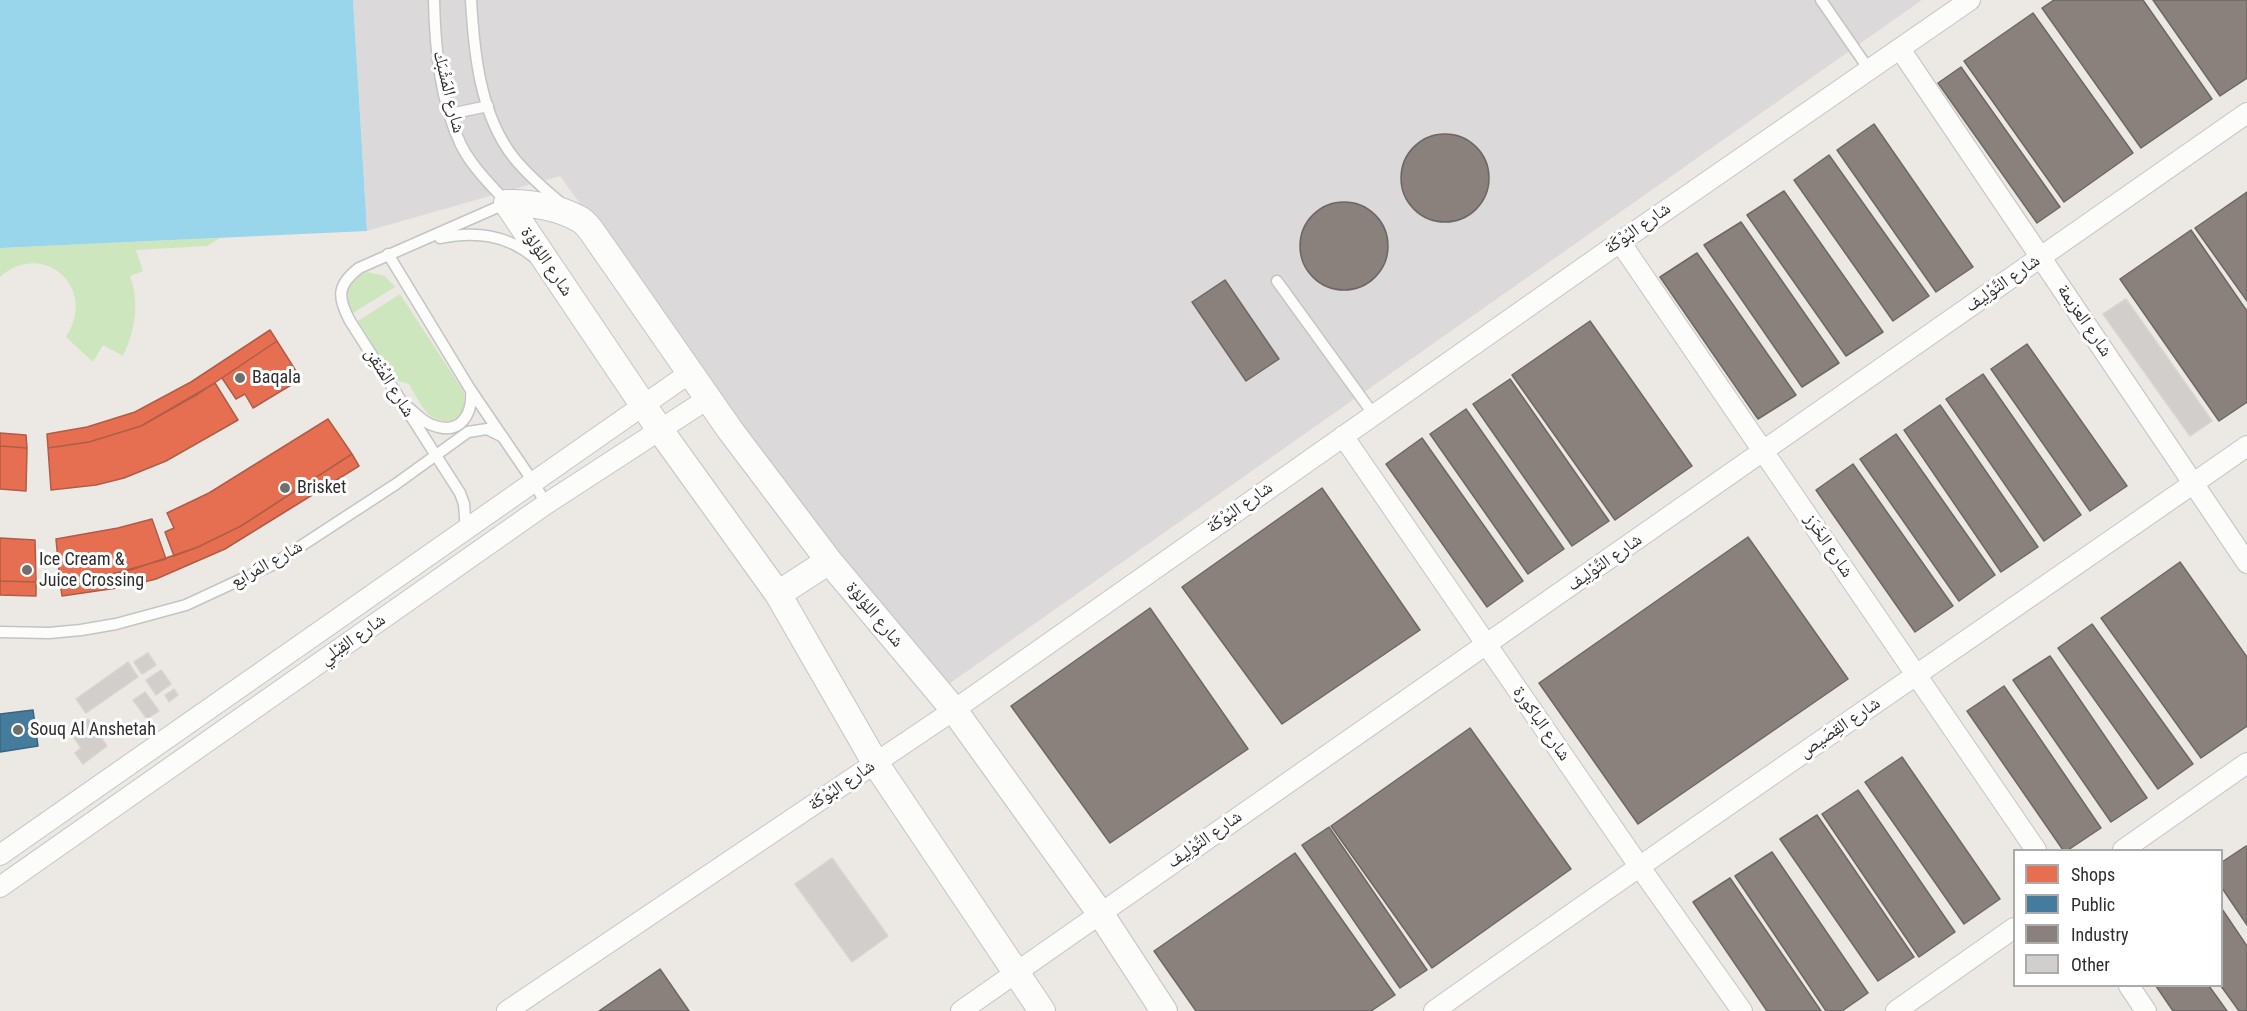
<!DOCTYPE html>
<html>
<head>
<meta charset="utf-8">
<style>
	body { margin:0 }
	#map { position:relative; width:2247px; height:1011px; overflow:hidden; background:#ece8e4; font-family:"Roboto Condensed",sans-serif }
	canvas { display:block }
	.legend { position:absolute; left:2013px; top:849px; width:210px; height:138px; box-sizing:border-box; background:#fff; border:2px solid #ababab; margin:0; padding:8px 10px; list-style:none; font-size:18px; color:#2e2e2e }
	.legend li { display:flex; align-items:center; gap:12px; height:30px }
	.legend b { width:30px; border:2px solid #ababab }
</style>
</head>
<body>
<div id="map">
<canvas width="2247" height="1011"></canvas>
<ul class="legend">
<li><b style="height:16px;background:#e76f51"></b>Shops</li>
<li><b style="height:16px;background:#457b9d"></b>Public</li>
<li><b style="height:16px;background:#8a817c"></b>Industry</li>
<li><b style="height:16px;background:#d1cecb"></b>Other</li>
</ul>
</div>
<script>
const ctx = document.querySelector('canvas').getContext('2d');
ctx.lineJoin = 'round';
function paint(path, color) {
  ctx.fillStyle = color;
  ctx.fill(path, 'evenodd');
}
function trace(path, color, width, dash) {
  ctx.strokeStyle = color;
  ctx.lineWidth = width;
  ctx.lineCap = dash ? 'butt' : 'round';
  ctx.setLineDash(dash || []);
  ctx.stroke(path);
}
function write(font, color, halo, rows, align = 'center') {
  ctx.font = font + ' "Roboto Condensed","Noto Naskh Arabic",sans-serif';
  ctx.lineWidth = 6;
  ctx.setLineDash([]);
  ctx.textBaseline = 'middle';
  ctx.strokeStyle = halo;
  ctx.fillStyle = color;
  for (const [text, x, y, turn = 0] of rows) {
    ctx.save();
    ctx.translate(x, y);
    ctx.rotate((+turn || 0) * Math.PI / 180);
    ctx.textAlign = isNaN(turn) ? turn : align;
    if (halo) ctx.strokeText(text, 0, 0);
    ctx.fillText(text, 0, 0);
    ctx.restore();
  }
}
paint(new Path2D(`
	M353,0H1922L936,693L560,176L367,231Z`), '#dcd9db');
paint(new Path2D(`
	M220,238L207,246L136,250L143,271L130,276C140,303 135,331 123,356L103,345L93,362L66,337C99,287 42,239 0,277V248Z
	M367,272L385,276L395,287L353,313C342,295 347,280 367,272Z
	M400,294L464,392C464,398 465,405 463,411C457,427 435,422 427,413C420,404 414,393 409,384L395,380L358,321Z`), '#cee6be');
paint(new Path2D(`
	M0,0H353L367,231L0,248Z`), '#99d6ec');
const shops = new Path2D(`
	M270,330L277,341L198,394L141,426L89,442L48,448L47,434L87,427L135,412L191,382Z
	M277,341L301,379L253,408L245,394L236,399L222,378Z
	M215,383L238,420L166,461L124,478L96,485L51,490L48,448L89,442L141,426Z
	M328,419L352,454L241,526L198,547L174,556L165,532L174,528L167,513L209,493Z
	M0,433L26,435L27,448L0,446Z
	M0,446L27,448L26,491L0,489Z
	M352,454L359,466L225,549L156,579L124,587L62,596L60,582L128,571L198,547L241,526Z
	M152,519L166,559L109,575L60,582L56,539L118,528Z
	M0,538L35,540L36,582L0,581Z
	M0,581L36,582V596L0,595Z`);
paint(shops, '#e76f51');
trace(shops, '#b05c46', 1.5);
const public = new Path2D(`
	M33,710L38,746L0,752V714Z`);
paint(public, '#457b9d');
trace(public, '#3e647c', 1.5);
const industry = new Path2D(`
	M2054,0H2143L2212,99L2141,148L2042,8Z
	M2153,0H2247V78L2220,96Z
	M2033,13L2133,153L2064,202L1964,61Z
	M1961,67L2060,207L2037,223L1938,83Z
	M1874,124L1973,267L1936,292L1837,150Z
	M1401 178a44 44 0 1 1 88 0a44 44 0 1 1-88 0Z
	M1829,155L1929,296L1893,321L1794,180Z
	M1784,191L1883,332L1846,356L1747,215Z
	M2247,192V301L2195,228Z
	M1300 246a44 44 0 1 1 88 0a44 44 0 1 1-88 0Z
	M1741,222L1839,363L1802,387L1704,245Z
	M2191,230L2247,311V402L2219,421L2120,279Z
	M1697,253L1796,395L1758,419L1660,277Z
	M1225,280L1279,359L1246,381L1192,302Z
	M1590,321L1692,466L1615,520L1512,375Z
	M2027,344L2127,486L2090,511L1991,369Z
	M1983,374L2081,515L2044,541L1946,399Z
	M1510,379L1609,521L1572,546L1473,404Z
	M1940,405L2038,547L2001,572L1904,430Z
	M1466,409L1564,549L1528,574L1430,434Z
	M1896,434L1995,575L1959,601L1860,459Z
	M1422,438L1523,581L1487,607L1386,464Z
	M1853,464L1953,606L1915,632L1816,490Z
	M1322,488L1420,630L1282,724L1182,587Z
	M1748,537L1848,679L1638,824L1539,683Z
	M2180,562L2247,657V726L2201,758L2101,618Z
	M1150,608L1248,749L1110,843L1011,706Z
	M2092,624L2193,764L2158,789L2058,648Z
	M2050,656L2147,798L2111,822L2013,680Z
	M2004,686L2101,828L2068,850H2063L1967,711Z
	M1470,728L1571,869L1432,968L1331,826Z
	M1902,757L2000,899L1964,924L1865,782Z
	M1858,790L1955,932L1919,957L1822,814Z
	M1817,815L1914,957L1878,981L1780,839Z
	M1329,827L1427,970L1400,988L1302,845Z
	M2246,846L2247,848V925L2222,888V862Z
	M1772,852L1868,993L1842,1011H1826L1735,876Z
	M1295,853L1395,995L1371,1011H1196L1154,951Z
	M1730,878L1821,1011H1767L1693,902Z
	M2222,909L2247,946V1011H2239L2221,986Z
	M660,969L689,1011H599Z
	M2156,986H2209L2227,1011H2173Z`);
paint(industry, '#8a817c');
trace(industry, '#6e6865', 1.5);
const building = new Path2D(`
	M2126,299L2212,421L2190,436L2103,314Z
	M148,653L156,665L142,674L134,662Z
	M128,662L138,677L86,713L76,699Z
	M161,670L171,684L156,695L146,680Z
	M174,689L178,695L169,702L165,695Z
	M145,692L159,711L147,719L133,700Z
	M88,719L107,746L83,764L75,753L81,748L70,732Z
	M832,858L888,936L852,962L795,884Z`);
paint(building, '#d1cecb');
trace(building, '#d7d4d0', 1.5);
const service = new Path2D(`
	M434,0C435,48 440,101 461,145C472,167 491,185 507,203L359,268C337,285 337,297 350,321L460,493L464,504L466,530
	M471,0C474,53 480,115 514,158C528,175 544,189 561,203
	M1821,0L1870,71
	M450,114L488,106
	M440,238C475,231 506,234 535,258
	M388,254L470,389L534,483L546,504
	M1277,281L1374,415
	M409,408C416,414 423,422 432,425C460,436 473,415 471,390
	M0,632L49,633L81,630L116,624L186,605L272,565L396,484L468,432L487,429L503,437`);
const minor = new Path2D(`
	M1900,49L2247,563
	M1620,242L2036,850
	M1343,436L1639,866L1742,1011
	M2123,850L2247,763
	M0,855L691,372
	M0,887L546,504L709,398
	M2129,986L2146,1011
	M507,1011L954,710L1620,242L1970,0
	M961,1011L2247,113
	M1434,1011C1703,820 1976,635 2247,446
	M1896,1011L2014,928`);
const tertiary = new Path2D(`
	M507,203C530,202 561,208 581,220C589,225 596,238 602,246L730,430L829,561L954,710L1100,913L1164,1011
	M507,203L660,430L778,594L876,764L1042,1011
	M778,594L829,561`);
trace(service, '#c5c4c5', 13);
trace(minor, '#c5c4c5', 22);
trace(tertiary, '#c5c4c5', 28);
trace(service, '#fcfcfb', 10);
trace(minor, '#fcfcfb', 20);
trace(tertiary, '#fcfcfb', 26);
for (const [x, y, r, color] of [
	[240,378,6,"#706f6e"],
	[285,488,6,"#706f6e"],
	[27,570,6,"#706f6e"],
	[18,730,6,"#706f6e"]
]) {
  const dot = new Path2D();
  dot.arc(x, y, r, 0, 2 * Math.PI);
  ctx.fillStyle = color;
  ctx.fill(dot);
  trace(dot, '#fff', 2);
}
write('18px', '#2e2e2e', '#fff', [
	["شارع المَشْبَك",448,92,76],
	["شارع البُوْكَة",1638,229,-35],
	["شارع اللؤلؤة",546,262,56],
	["شارع التَّوْلِيف",2003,284,-35],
	["شارع العزيمة",2084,321,56],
	["شارع المُتْقِن",389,383,58],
	["شارع البُوْكَة",1240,508,-35],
	["شارع الخَرَز",1828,546,56],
	["شارع التَّوْلِيف",1605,563,-35],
	["شارع المَرابع",267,565,-29],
	["شارع اللؤلؤة",874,615,50],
	["شارع القِبْلي",353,640,-35],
	["شارع الباكورة",1541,724,55],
	["شارع القِصَيص",1840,728,-34],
	["شارع البُوْكَة",842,786,-34],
	["شارع التَّوْلِيف",1205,840,-35]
]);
write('18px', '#2e2e2e', '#fff', [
	["Baqala",252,378],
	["Brisket",297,488],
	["Ice Cream &",39,560],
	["Juice Crossing",39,581],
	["Souq Al Anshetah",30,730]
], 'left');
</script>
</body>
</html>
